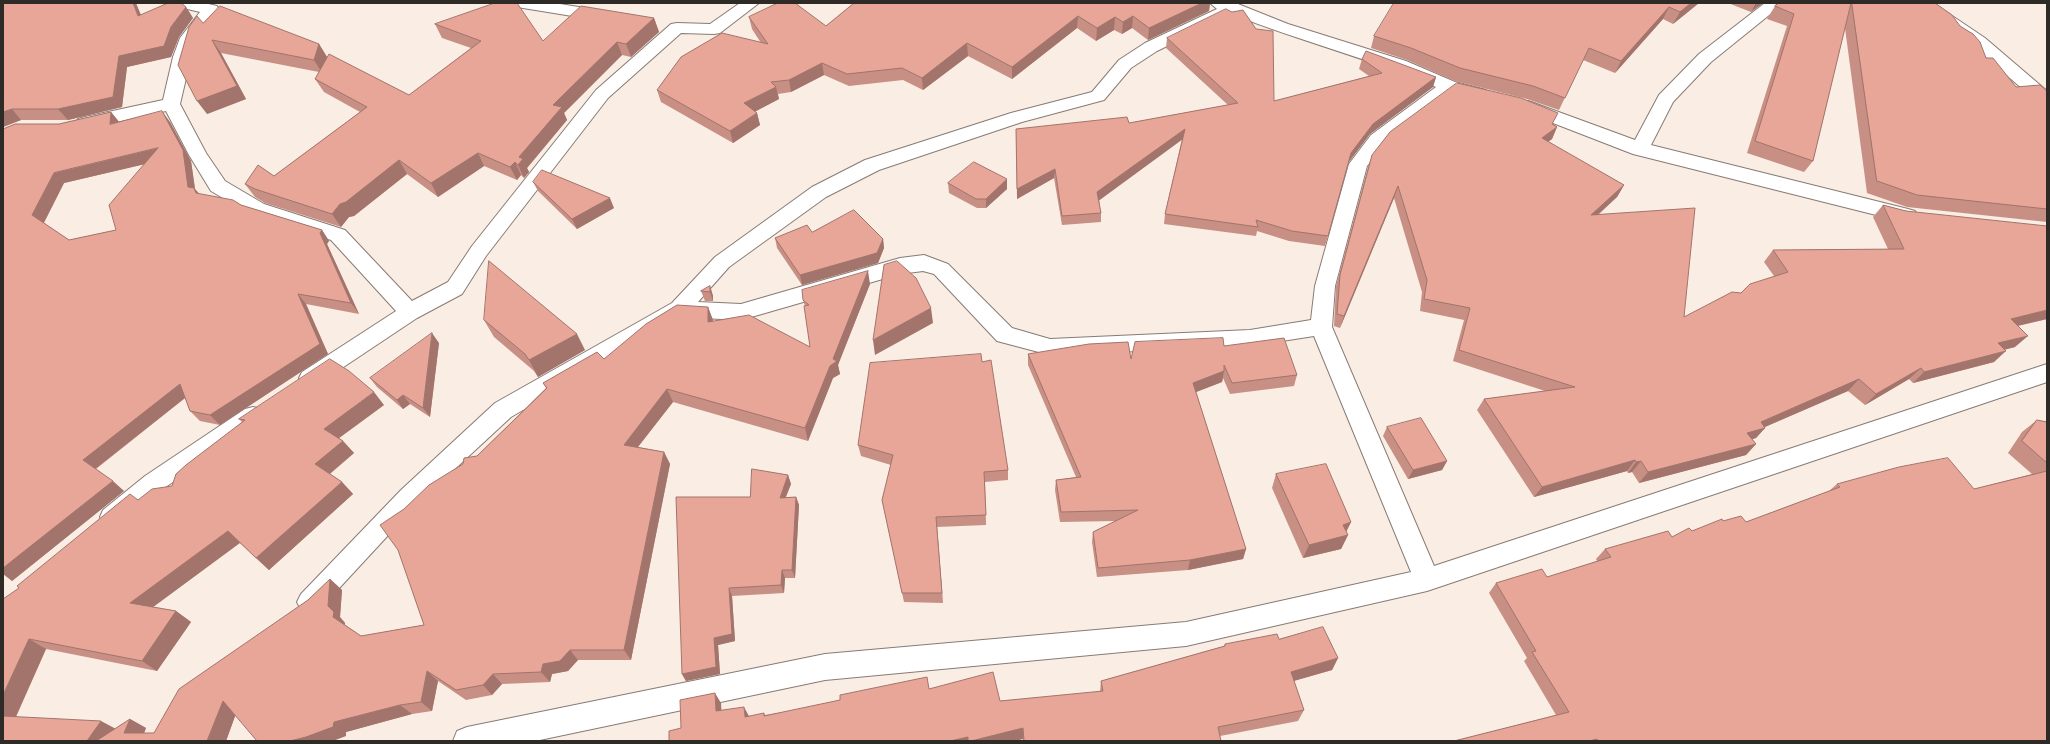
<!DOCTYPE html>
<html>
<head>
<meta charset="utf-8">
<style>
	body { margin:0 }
	#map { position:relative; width:2050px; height:744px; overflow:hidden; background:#faede4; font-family:Raleway,sans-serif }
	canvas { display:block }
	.frame { position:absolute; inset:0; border:4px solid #2e2a26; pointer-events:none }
</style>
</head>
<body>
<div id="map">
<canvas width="2050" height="744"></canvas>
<div class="frame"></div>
</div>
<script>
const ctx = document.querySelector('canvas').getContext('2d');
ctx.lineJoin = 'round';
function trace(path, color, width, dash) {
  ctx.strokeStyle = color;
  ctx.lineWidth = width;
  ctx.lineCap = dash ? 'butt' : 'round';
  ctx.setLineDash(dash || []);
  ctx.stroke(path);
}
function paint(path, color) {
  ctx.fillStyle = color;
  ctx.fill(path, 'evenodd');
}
const street = new Path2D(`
	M177,3H204L217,6L219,10L197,39L191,57L180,104L206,153L225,181L264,204L345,230L412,301L448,282L472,246L596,90L671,24L677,23L710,24L740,3H759L720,33L714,34L681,33L608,98L486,256L462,294L417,318L318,384L310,387L302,384L299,378L302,372L396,311L331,240L250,214L211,191L189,155L166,111L85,129L78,127L76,123L78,119L85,117L163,100L173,57L180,38L200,12L179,7Z
	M515,3H554L603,11L609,12L611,16L609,20L603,21L523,8L517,7Z
	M1210,3L1238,4L1288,24L1406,61L1455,82L1486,90L1489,94L1486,98L1480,100L1452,93L1385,143L1367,166L1335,286L1332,327L1434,566L2047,364V382L1427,591L1186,646L825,680L535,741H453L457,731L467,727L825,654L1186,622L1411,572L1314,336L1250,346L1050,355L997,341L934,274L923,271L900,274L741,320L682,317L511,417L417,504L319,610L310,614L301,610L297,602L301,594L401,490L495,403L672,303L715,257L812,187L865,160L1011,113L1092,92L1119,60L1145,43L1217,9ZM1232,14C1299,41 1369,58 1436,87L1371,135L1349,164L1315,286L1311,320L1250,330L1050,339L1012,328L948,264L924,255L900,258L741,304L698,302L729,267L826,197L879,170L1022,122L1104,100L1131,68L1157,51Z
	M1765,3H1784L1711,62L1673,102L1651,145L1908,209L1915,211L1918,216L1915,221L1908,223L1633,154L1522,111L1519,107L1522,103L1528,101L1534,103L1635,140L1659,95L1699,54Z
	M1914,3H1933L1985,38L2047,91V107L2041,105L1973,46L1916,7Z
	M253,407L261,409L264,416L261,423L161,490L121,524L112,528L103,524L100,517L103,510L145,476L245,409Z`);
trace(street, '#877b74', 2);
paint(street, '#fff');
paint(new Path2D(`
	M3,3L141,15L186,7L193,18L179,37L171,57L127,67L122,107L68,120H21L3,127Z
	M854,3H1210L1209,11L1148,40L1132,28L1122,34L1114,30L1096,41L1077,28L1012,79L968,56L923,90L903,80L849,86L824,75L791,92L778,94L779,99L755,111L757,113L760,125L733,143L661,102L657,90L761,43L752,29L749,17L826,26Z
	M1699,3L1673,24L1663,19L1615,73L1583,60L1559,110L1527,99L1455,81L1407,60L1371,48L1374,36Z
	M1728,3H1763L1751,12Z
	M1779,3H1935L1986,58L2016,87L2047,91V222L1907,207L1867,193L1845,28L1813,161L1804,172L1747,153L1787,26L1767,19L1775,6Z
	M654,18L659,32L631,57L622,55L564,113L567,120L527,168L529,172L524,178L521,175L517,180L484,166L438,197L407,174L354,216L349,217L341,227L265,203L255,197L245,184L274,176L360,112L324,92L315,79L319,72L221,53L246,99L207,114L203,23L319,44L327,57L326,58L409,95L471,48L442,38L435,24L543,41Z
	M1167,38L1274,101L1369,76L1359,69L1362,59L1436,77L1433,87L1370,134L1348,163L1325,246L1289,241L1257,231L1256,236L1164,224L1165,214L1182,139L1099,200L1101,213V222L1062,225L1054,178L1017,199L1016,129L1129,123L1228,105L1166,48Z
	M111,112L119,122H170L191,161L195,189L199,194L241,205L322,230L329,241L327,244L359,314L306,304L328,354L220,425L200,421L190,411L185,398L96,469L124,491L12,581L3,129L59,124ZM144,164L116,230L69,240L44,223L64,183Z
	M1553,124L1557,127L1552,139L1548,142L1624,185L1617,197L1598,215L1684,317L1741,293L1774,276L1764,262L1773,250L1888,249L1873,217L1883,205L1906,211L2047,319L2018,326L2015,347L2004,350L1994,362L1913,383L1909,379L1865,405L1848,391L1765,427V428L1756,438L1752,439L1756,444L1746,455L1639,483L1632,472L1628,473L1627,471L1534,497L1477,410L1484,399L1545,391L1453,361L1464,320L1420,311L1422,292L1394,198L1340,328L1334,326L1336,286L1368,167L1372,155Z
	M1007,179V189L986,208H977L949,193L948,183Z
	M533,182L614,208L577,229L538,191Z
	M812,232L883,239L884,248L878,263L802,285L777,248L775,238Z
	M870,284L838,365L840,374L833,378L808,441L673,402L638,447L664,452L670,464L631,660H578L568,671L552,674L550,682L502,684L492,695L466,700L438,681L432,711L412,714L346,732V736L235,716L226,741H3L19,588L138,500L172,486L242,422L239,419L384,405L339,438L343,441L354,453L330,474L342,482L353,494L269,570L240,543L153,607L176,611L191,622L157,671L46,649L16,717L115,729L130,719L146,728L144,733H154L308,600L330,579L342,590L340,617L345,623V625L361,636L424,625L404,509L477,456L546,388L543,383L604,359L708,307L713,321L810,347L805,306L803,300Z
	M710,286L713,296V301H705L701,291Z
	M484,320L585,350L538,377L534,371L494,337Z
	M439,343L430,417L410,404L403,409L377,387L370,378Z
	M1224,346L1297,375L1294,386L1230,394L1223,378L1222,382L1196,392L1246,549L1243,559L1188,570L1097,577L1092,542L1093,532L1116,521L1060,522L1055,490L1056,480L1076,477L1028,365V354L1131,359Z
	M982,362L1008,470V480L985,482L986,525L937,527L943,603L904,602L882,500L891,465L861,456L858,445Z
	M2037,420L2047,422V741H1454L1556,715L1524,661L1527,658L1489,593L1496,583L1547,577L1597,561L1596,559L1605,549L1672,537L1723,521L1746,522L1829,491L1837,484L1974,489L2032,474L2008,453L2022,432Z
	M1387,427L1447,461L1442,470L1408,479L1383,436Z
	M1276,474L1351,522L1346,532L1348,535L1341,549L1303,558L1272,488Z
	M788,475L791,484L786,497H796L799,505L795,578H785L784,593L732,596L735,641L718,645L720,674L686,681L682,674Z
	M1279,639L1338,658L1332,670L1294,681L1304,710L1298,721L1220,736L1221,741H1023V739L1014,741H669L681,728L721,703V710L749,717L764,713L765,715L929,689L1000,701L1100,692L1101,681L1224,646L1225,644Z`), '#c88f84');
paint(new Path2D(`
	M133,3H136L146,27L138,16Z
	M1202,3H1210L1209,11L1148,40L1149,28Z
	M1691,3H1699L1673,24L1680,12Z
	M1756,3H1763L1751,12Z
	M186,7L193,18L179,37L171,57L127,67L122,107L68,120L58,109L119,56L171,27Z
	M1669,7L1663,19L1615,73L1621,61Z
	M1078,16L1077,28L1012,79V67Z
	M1133,16L1132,28L1122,34L1123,22Z
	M1115,17L1114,30L1096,41L1097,28Z
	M654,18L659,32L631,57L626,44Z
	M212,40L221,53L246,99L207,114L197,101Z
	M617,42L622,55L564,113L567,120L527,168L529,172L524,178L518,165L519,157L553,105Z
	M967,43L968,56L923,90L922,78Z
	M319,44L327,57L322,73L314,60Z
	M822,63L824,75L791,92L789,80Z
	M1436,77L1433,87L1370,134L1348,163L1351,153L1373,124Z
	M776,87L779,99L747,116L744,103Z
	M12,109L21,120L3,127V112Z
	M162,111L170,122L191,161L195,189L203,198L188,187Z
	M111,112L120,123L110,124Z
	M757,113L760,125L733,143L730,131Z
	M1557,127L1552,139L1536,150L1542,138Z
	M1185,129L1183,139L1097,202V192Z
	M158,148L167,159L64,183L42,226L32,215L54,173Z
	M478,153L484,166L438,197L431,183Z
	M399,160L407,174L354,216L349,217L341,227L332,214L340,204Z
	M515,162L521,175L517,180L510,167Z
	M1055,169L1054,178L1017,199V189Z
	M1007,179V189L986,208V199Z
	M1624,185L1617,197L1584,227L1591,215Z
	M1398,186L1394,198L1340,328L1344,316Z
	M610,198L614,208L577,229L572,219Z
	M322,230L329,241L327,244L359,314L351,303L320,233Z
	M883,239L884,248L878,263L802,285L800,275Z
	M868,271L870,284L838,365L840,374L833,378L808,441L805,428Z
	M710,286L713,296V301L710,292Z
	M298,294L306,304L328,354L220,425L210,415Z
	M708,307L713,320L712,335L708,322Z
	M931,308L933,323L875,355L873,340Z
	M2047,310V319L1999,330L2011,319Z
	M432,333L439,343L430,417L423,408Z
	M577,334L585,350L538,377L529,360Z
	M2028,336L2015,347L1986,354L1998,343Z
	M2006,351L1994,362L1913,383L1924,372Z
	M1921,368L1909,379L1865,405L1876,394Z
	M1224,371L1222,382L1191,394L1193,383Z
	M1859,379L1848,391L1760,429L1765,428L1756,438L1737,444L1747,433L1761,422Z
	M180,384L190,394L95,469L83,460Z
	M667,389L673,402L630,457L624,445Z
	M374,392L384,405L335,441L324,429Z
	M403,395L410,404L403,409L397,400Z
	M343,441L354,453L327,476L315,464Z
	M1756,444L1746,455L1639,483L1648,472Z
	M664,452L670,464L631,660L624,650Z
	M1635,460L1627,471L1534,497L1542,487Z
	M1447,461L1442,470L1408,479L1413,470Z
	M1641,461L1632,472L1628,473L1636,462Z
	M788,475L791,484L782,506L780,498Z
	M113,481L124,491L12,581L3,574V568Z
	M342,482L353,494L269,570L256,558Z
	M796,497L799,505L795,578L792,570Z
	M936,517L937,527L943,603L942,593Z
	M1351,522L1344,536L1348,535L1341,549L1303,558L1309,545L1343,525Z
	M228,531L241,542L145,613L130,603Z
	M1246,549L1243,559L1188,570L1190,560Z
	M782,570L785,578L784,593L781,585Z
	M330,579L342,590L340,617L345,623L344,628L333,617L328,606Z
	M729,588L732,596L735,641L718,645L720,674L686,681L682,674L714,638Z
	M176,611L191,622L157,671L142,661Z
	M29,639L46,649L12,725L3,721V695Z
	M570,650L578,660L568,671L552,674L550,682L541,672L543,664Z
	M1338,658L1332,670L1286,683L1291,672Z
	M427,671L438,681L432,711L421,702Z
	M493,674L502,684L492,695L483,685Z
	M715,693L721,703L722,721L716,711Z
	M223,701L237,711L226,741H207Z
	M400,705L412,714L346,732V736L333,741H290L334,722Z
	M744,707L750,718L745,717Z
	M130,719L146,728L141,741L124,733Z
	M101,721L118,730L110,741H87Z
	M1023,728V739L1014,741H971Z
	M968,737V741H950Z`), '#a2746b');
const building = new Path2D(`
	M3,3H133L138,16L168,3H181L186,7L171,27L164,46L119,56L113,97L58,109H12L3,112Z
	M495,3H517L543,41L581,6L654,18L626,44L617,42L553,105L562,107L519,157L523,159L518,165L515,162L510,167L478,153L431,183L399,160L346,202L340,204L332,214L255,189L245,184L258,165L274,176L367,107L315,79L329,54L409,95L481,41L435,24Z
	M778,3H795L826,26L854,3H1202L1149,28L1133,16L1123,22L1115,17L1097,28L1078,16L1012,67L967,43L922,78L902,68L847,74L822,63L789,80L771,82L776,87L744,103L757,113L730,131L657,90L681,57L722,33L768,44L749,17Z
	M1394,3H1691L1680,12L1669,7L1621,61L1589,48L1565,98L1533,86L1460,68L1411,48L1374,36Z
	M1779,3H1851L1813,161L1755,141L1794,14L1775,6Z
	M1852,3H1935L1952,15L1960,26L1973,34L1980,42L1986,58H1993L2016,87L2040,85L2047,91V209L1917,195L1877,181Z
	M220,6L319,44L314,60L212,40L237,86L197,101L178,65L189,27L197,16L203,23Z
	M1226,9L1232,12L1243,10L1256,29L1273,31L1274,101L1382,73L1362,59L1366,51L1436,77L1373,124L1351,153L1328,236L1292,231L1256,220L1258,227L1165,214L1185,129L1097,192L1101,213L1062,216L1055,169L1017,189L1016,129L1127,117L1129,123L1238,103L1167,38Z
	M1457,83L1521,98L1558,113L1552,124L1557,127L1542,138L1624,185L1591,215L1695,208L1684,317L1732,292L1741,293L1750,284L1788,272L1773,250L1904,249L1883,205L1906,211L2047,226V310L2011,319L2028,336L1998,343L2006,351L1924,372L1921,368L1876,394L1859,379L1761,422L1765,428L1747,433L1756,444L1648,472L1641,461L1636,462L1635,460L1542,487L1484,399L1575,387L1459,350L1470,308L1424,299L1427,280L1398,186L1344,316L1337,314L1340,275L1372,155L1390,132Z
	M162,111L183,150L188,187L194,188L196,193L233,200L241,205L322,230L320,233L351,303L298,294L320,344L210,415L190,411L180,384L83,460L113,481L3,568V129L15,124H59L111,112L110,124ZM158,148L109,205L116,230L69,240L32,215L54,173Z
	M974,162L1007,179L986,199H976L948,183Z
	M542,170L610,198L572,219L533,182Z
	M854,210L883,239L877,253L800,275L775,238L807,225L812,232Z
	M489,261L577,334L529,360L525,354L484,320Z
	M897,261L916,278L931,308L873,340L884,265Z
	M868,271L833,359L837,361L830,366L805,428L667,389L624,445L664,452L624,650H570L560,661L543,664L541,672L493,674L483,685L456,690L427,671L421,702L400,705L334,722L333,727L306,737L290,741H257L223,701L207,741H96L130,719L124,733H154L179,689L308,600L330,579L328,606L334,612L333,617L361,636L424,625L398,550L380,525L404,509L429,485L463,464L464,458L477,456L547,388L543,383L597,352L604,359L646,324L677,305L708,307V322L749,315L810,347L804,306L809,305L803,300L802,290Z
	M710,286V292L701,291Z
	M432,333L423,408L403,395L397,400L370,378Z
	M1223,338L1224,346L1284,338L1297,375L1232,383L1224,365V371L1193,383L1246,549L1190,560L1098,568L1093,532L1138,510L1061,512L1056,480L1081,477L1028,354L1089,344L1128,342L1131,359L1135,342Z
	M981,354L982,362L991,360L1008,470L984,472L986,515L936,517L942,593H902L882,500L893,455L858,445L870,363Z
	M330,359L349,371L374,392L324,429L343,441L315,464L342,482L256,558L228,531L130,603L176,611L142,661L29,639L3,695V599L19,588L17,586L130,494L138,500L152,489L172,486L176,474L186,465L245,420L239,419Z
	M1421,418L1447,461L1413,470L1387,427Z
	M2037,420L2047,422V463L2022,441Z
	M1948,458L1974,489L2047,471V741H1598L1597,739L1589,741H1454L1569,712L1532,652L1536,651L1496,583L1542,569L1547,577L1611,557L1605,549L1668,531L1672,537L1689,528L1692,531L1722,519L1723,521L1741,516L1746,522L1840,487L1837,484L1899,467Z
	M1326,464L1351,522L1343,525L1348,535L1309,545L1276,474Z
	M752,469L788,475L780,498L796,497L792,570H782L781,585L729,588L732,634L714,638L716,667L682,674L676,497H750Z
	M1323,627L1338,658L1291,672L1304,710L1218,727L1221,741H1024L1023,728L971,741H968V737L950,741H669V731L681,728L680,700L715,693L716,711L744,707L745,717L764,713V716L840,700V695L927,677L929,689L993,672L1000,701L1103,691L1101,681L1225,646V644L1277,634L1279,639Z
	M3,716L101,721L87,741H3Z`);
paint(building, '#e8a699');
trace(building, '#a2746b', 1);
</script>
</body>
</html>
